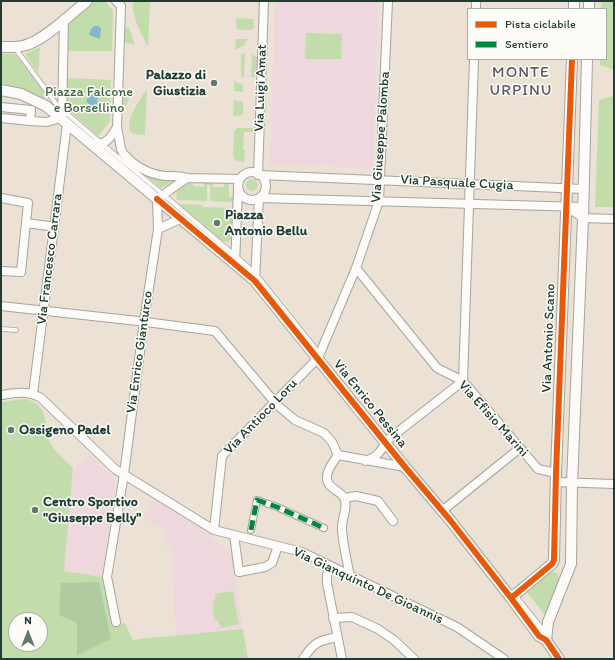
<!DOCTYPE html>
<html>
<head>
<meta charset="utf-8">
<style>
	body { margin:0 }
	#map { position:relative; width:615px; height:660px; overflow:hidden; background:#ebe2d5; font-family:Itim,sans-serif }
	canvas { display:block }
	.frame { position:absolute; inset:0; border:2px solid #1f3d34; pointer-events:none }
	.legend { position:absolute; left:467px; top:8px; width:140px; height:52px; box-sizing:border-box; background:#fdfcf7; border:1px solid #a4b0a9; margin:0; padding:5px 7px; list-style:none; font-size:12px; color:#1f3d34 }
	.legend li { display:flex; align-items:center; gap:8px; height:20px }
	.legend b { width:20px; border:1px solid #a4b0a9 }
	.north { position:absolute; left:8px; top:612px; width:40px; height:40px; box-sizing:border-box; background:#fdfcf7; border:1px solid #a4b0a9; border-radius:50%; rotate:0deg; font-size:11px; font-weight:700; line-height:16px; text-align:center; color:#1f3d34 }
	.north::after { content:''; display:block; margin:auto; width:14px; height:18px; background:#66776c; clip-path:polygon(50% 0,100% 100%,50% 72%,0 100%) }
</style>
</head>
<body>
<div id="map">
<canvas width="615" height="660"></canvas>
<div class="frame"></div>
<ul class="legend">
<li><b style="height:5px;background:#e8590c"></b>Pista ciclabile</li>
<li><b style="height:5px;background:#00873e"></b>Sentiero</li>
</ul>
<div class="north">N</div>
</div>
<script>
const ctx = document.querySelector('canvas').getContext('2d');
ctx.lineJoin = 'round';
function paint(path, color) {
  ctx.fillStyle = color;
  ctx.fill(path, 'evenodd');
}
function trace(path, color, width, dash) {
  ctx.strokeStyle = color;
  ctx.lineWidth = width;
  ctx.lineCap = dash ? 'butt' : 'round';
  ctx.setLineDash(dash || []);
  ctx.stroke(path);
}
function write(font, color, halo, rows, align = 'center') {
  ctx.font = font + ' Itim,sans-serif';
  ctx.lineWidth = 3;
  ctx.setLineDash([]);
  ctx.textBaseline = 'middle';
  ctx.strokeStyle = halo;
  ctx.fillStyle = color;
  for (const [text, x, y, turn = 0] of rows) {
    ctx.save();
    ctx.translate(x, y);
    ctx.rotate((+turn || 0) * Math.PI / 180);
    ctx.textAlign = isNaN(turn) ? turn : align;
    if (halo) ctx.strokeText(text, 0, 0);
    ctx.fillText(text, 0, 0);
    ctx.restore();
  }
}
paint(new Path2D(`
	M275,1H378L373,169L330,167V164H314V167L270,165Z
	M90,455L113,476L115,493L102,577L64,571L73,468Z
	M153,498L209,535L231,554L243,629L176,635L171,546L165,545V531L143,517L151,504Z`), '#eed8dd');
paint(new Path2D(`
	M95,1H105L113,11L112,51H68V24Z
	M137,1H150L148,47C143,37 129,12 134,2Z
	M602,1H614V70L600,65V59H606V9H601Z
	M237,18L253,19L254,21V28L252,30H237L236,19Z
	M126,27L129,28L135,44L124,43L125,28Z
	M306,33L342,34L341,59H305Z
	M236,39H248L245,42V45L235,50Z
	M40,47L38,73L25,54Z
	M245,53L244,78L241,76V55Z
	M1,54H15L43,88L44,92V103L1,82Z
	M252,54L257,57V75L251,78Z
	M66,78L111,80L110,121L98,136L65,107Z
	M234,81L243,85V92L234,91Z
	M123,89H133L126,106L122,104Z
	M147,89L145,135L133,134L130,131C125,120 141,98 147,89Z
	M614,96V207H595L599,100Z
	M234,100L243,102V115L234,116L233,115Z
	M237,128H256L255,132H244L243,150L245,151L244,162L235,160L233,156L234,131Z
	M148,175L179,179L161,188L147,177Z
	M246 185a6 6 0 1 1 12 0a6 6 0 1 1-12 0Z
	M187,182H193V186L204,187V183H213V187H224V183L229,184V197H233V202L210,201V185H207V201L177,200C174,191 180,187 187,182Z
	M179,204L202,205L203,207L233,208L232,238L228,242L222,241Z
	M25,399C50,405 43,423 50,442C53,450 67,462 73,468L64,571L102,577L112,624L125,623L133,641L139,639L243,629L248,659H1V402ZM16,620H40V644H16Z
	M551,572H554L558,574L559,581L545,615L526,591Z
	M233,591L239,624L221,628L218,621L214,620L213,602L215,601V594Z`), '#c2dcab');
paint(new Path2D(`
	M99,582L111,639L77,655V623L59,615L61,583Z`), '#b0cba0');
paint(new Path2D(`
	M94,26H98L101,28L100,39L89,35L91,29Z
	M96,93L98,94L97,105L91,106L87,102C86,96 91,95 96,93Z`), '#7fb8cf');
const service = new Path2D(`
	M15,48L57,105L107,148L164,195L245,264L259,278L319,353
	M1,329L16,330
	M515,595L544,631V634`);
const pedestrian = new Path2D(`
	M251,530L257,500L277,507L324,528`);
const minor = new Path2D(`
	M116,1L121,6L117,127L121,149L123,153C134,166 148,174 165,176C172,176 179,175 187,178L239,179
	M476,9V1
	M1,107L31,110L30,121L1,118
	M62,120L64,19
	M30,121L47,122L60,118
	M92,145C107,144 110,139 117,127
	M238 186a14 14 0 1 1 28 0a14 14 0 1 1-28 0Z
	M258,175L264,1
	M259,175L583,189
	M1,198L28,203L21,272L1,271
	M260,198L583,207
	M567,207L583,218L614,219
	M26,223L49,226
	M158,229L180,219
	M235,265L238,189
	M356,268L437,368L463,381L538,469L556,473
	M255,281L259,198
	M1,306L138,321L215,331L277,405L295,420L324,433L332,442L338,455
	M463,381L474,59
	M33,394L67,124
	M1,395C16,393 27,390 41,398L115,469L214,530L302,552L457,627L504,659
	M338,455C334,461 327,469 327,477C326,489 342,490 345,500C348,509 341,519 342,530C343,545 347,561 350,576
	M338,455L405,467
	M365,461C376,457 381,453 385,442L463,381
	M556,482L614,484
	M345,498L356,496L378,501L393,521
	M442,511L520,448
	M214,530L222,456L318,358L356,268L379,201L388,1
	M234,535L239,572L265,567L272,563L278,546
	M330,566L327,575V583L342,659
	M333,618L352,617L378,629L394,640L414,659
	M116,622L107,577L124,474L144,321L158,229L157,199L187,178
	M303,659C314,642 318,641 337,637`);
const tertiary = new Path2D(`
	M574,9V1
	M589,9V1
	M1,47C10,47 20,48 29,44C47,37 71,14 87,1
	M1,90L21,94L46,106L255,281L405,467L450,520L511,598L539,636L546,640L559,659
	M511,598L552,564L554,560L556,473L572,59
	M546,640L548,622L571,564L572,483L583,218L587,59`);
trace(service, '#a6a49c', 5.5);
trace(pedestrian, '#a6a49c', 8);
trace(minor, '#a6a49c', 10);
trace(tertiary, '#a6a49c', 12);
trace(service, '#fcfbf9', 4);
trace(pedestrian, '#fcfbf9', 6);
trace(minor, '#fcfbf9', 8);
trace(tertiary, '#fcfbf9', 10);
trace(new Path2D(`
	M251,530L257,500L277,507L324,528`), '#00873e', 5, [10, 5]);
trace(new Path2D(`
	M157,199L255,281L405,467L450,520L511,598L539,636L546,640L559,659
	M511,598L552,564L554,560L556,473L572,59`), '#e8590c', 6);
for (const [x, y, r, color] of [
	[214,83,4,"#66776c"],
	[217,223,4,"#66776c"],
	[11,430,4,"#66776c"],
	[35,510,4,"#66776c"]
]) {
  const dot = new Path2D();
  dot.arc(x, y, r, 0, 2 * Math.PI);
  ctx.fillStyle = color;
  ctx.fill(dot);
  trace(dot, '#fdfcf7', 1.5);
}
write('bold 14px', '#1f3d34', '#fdfcf7', [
	["Palazzo di",206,75,"right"],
	["Giustizia",206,91,"right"],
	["Piazza",225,215],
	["Antonio Bellu",225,231],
	["Ossigeno Padel",19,430],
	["Centro Sportivo",43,502],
	["\"Giuseppe Belly\"",43,518]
], 'left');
write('14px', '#1f3d34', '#fdfcf7', [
	["Via Luigi Amat",261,88,-88],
	["Via Giuseppe Palomba",381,137,-86],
	["Via Pasquale Cugia",457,183,3],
	["Via Francesco Carrara",50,259,-83],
	["Via Antonio Scano",549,338,-88],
	["Via Enrico Gianturco",140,352,-82],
	["Via Enrico Pessina",370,404,51],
	["Via Antioco Loru",261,417,-46],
	["Via Efisio Marini",493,419,48],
	["Via Gianquinto De Gioannis",368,586,25]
]);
write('14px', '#406449', '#fdfcf7', [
	["Piazza Falcone",89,92],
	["e Borsellino",89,108]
]);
ctx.letterSpacing = '1px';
write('16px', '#625a63', '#fdfcf7', [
	["MONTE",521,73],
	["URPINU",521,91]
]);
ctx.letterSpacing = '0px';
</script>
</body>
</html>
